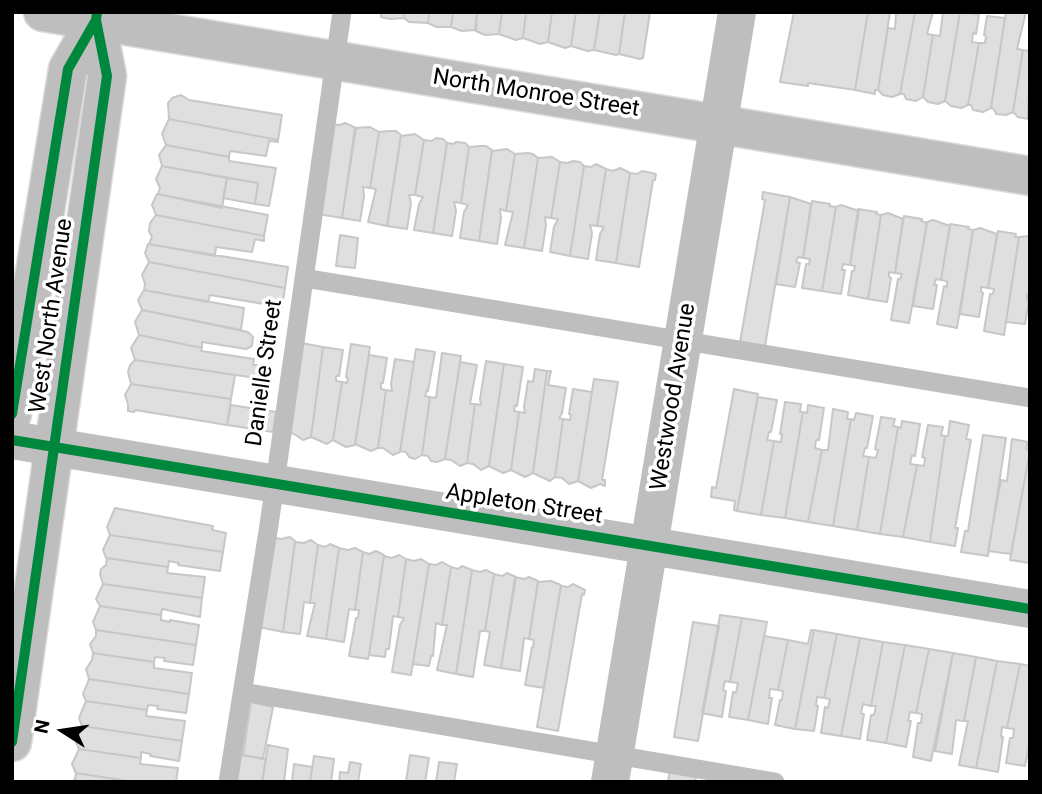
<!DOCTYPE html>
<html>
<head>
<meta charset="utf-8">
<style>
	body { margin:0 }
	#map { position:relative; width:1042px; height:794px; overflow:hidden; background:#fff; font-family:Roboto,sans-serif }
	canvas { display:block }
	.frame { position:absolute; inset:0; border:14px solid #000; pointer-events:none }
	.north { position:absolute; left:28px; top:696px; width:70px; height:70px; -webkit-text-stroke:5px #fff; paint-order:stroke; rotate:282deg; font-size:19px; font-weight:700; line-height:28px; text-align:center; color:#000 }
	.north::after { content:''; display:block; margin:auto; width:24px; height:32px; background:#000; clip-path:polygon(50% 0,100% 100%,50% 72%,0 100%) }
</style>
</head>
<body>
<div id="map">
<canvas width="1042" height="794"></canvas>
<div class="frame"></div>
<div class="north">N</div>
</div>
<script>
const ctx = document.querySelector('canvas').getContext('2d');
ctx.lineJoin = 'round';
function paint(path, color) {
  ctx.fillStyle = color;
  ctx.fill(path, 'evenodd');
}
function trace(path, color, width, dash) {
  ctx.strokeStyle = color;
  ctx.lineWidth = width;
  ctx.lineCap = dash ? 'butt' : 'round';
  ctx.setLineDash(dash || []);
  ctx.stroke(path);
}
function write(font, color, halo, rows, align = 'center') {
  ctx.font = font + ' Roboto,sans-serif';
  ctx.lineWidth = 7;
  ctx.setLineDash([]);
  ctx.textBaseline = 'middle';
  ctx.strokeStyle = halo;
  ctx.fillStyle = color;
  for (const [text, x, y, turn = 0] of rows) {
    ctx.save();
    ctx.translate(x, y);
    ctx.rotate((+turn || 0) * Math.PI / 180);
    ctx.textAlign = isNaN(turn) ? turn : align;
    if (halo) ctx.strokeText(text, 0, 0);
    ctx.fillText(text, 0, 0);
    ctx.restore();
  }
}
const building = new Path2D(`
	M381,12H405L404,18L390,19L381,17Z
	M405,12H429L428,23L409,22L404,18Z
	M429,12H453L451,27H437L430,24L428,23Z
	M453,12H477L475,30L462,31L451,27Z
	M477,12H502L499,34L485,35L476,31Z
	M502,12H526L523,38L516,40L499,34Z
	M526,12H552L548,42L540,44L523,38Z
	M552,12H576L571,46L565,48L548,42Z
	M576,12H600L594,50L588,51L571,46Z
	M600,12H625L619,54L616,55L594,50Z
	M625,12H650L643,58L640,59L619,54Z
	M794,12H868L855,90L808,83V86L780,82Z
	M868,12H890L878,90H875V94L855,90Z
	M896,12H915L900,94L892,97L883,95L878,90L888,28L895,29Z
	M915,12H933L927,34L933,35L923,97L916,101L906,99L904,94H900Z
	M943,12H960L945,101L938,104L928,102L923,97L933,35L940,36Z
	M960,12L979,14L976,34L973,33L972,42L979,43L968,105L961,108L951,106L945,101Z
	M1006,12H1026L1017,49L1023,50L1013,112L1006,115L996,114L994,109L991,108Z
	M987,16L1005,18L991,108L983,112L973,110L971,105H968L979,43H985L986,36L984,35Z
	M1023,50L1030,51L1028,119L1018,117L1013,112Z
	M181,95L189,100L282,115L278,140L169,119L168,103L172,98Z
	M169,119L278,140V142L269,141L266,156L230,151L229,157L166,145L162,134Z
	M345,123L356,128L342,218L318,214L330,124L340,125Z
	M370,127L379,132L370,188L363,187L364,196L360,221L342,218L355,128Z
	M388,131H396L401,135L387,226L368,222L376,189L370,188L379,132Z
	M415,134L424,140L415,195H409L411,203L407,229L387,226L401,136Z
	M436,138L443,139L447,143L433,233L414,230L419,204L423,197L415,195L424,140L432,141Z
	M456,142L465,143L469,147L461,203L454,202L456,211L452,236L433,233L447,143L454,144Z
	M166,145L229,157V161L276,168L269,206L255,204L258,183L162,166L159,155Z
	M481,146H486L492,150L479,241L460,238L464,212L468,205L461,203L469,147Z
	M507,149L515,154L506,211L500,209L501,218L497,244L479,241L492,151Z
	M528,153L533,154L538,158L524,248L505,245L513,212L506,211L515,154Z
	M552,157L560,162L551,218L545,217L546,225L542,251L524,248L538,158Z
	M573,161L580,162L584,166L570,256L550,252L554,227L558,219L551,218L560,162L568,163Z
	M596,164L606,169L597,226L590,225L592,233L588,259L570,256L584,166L591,167Z
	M162,166L227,178L222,208L158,194L160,188L156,179Z
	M620,168L630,173L616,263L596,260L600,234L604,227L597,226L606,169L613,171Z
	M642,171L656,174L655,180H653L639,267L616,263L630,173L637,174Z
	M227,178L258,183L255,204L223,198Z
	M763,192L790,197L765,346L740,342L765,200L762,199Z
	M157,194L268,215L264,236L156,215L152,205Z
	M790,197L811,204L803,258L798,257L796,262L800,263L795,287L776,284Z
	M812,201L830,204L829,206L836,207L822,291L802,288L806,264H809L810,259L803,258Z
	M841,205L859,211L850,265L843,264L842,270H845L841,294L822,291L836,207Z
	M858,209L877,212L876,214L881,215L868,299L848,295L852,271H854L855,266L850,265Z
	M888,213L903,219L895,273L889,272V277L891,278L887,302L868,299L881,215Z
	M156,215L264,236V241L255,239L252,252L216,247L215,256L149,244L152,237L149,231L150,223Z
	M904,216L922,219L921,221L927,223L909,323L891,320L898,279H900L902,274L895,273Z
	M933,220L950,226L941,280L936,279L934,285H937L933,309L913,306L927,222Z
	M950,224L969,227L968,229L973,230L957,328L937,324L944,286L947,287V281L941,280Z
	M980,228L997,234L988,288L981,287V292L983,293L979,317L960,314L973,230Z
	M998,231L1016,234L1015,237H1019L1004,335L984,331L990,294H993L994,289L988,288Z
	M340,235L358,238L355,268L336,266Z
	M1029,236L1030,295L1027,294V300H1029L1025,324L1006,322L1019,237Z
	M148,244L288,267L285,288L149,262L145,253Z
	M149,262L285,288L282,307L210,295L208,302L144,290L145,284L142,275Z
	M144,290L244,308L241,330L142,310L138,300Z
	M142,310L248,332L253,337L252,346L246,349L202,342V348L139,335L135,322Z
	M139,335L202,348L201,351L254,359L253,365H258L256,378L135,360L131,348Z
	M301,343L323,347L311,437L303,440L294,434L285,432Z
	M351,344L370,347L355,445L346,447L333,440L342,382L347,383L348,378L346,377Z
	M323,347L343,350L339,376H336V381L342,382L333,440L327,444L311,437Z
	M416,349L435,352L428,391L427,390L425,396L430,397L422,455L415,459L409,457L406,452L400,451Z
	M442,353L461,356L445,459L437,462L431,461L428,456L422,455L430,397L436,398Z
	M369,355L387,358L383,383H381V389L386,390L378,448L371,451L355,444Z
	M395,359L414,362L400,452L393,455L383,448H378L386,390L392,391L391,384Z
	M135,360L235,375L231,399L131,384L128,372L130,365Z
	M486,361L504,364L489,466L481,470L473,464L467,463L475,404L481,405L480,399Z
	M460,362L477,365L470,404H475L467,463L460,466L451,460L445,459Z
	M504,364L523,367L517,406L515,405L514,411L519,412L511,470L503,473L489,466Z
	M535,369L547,371L533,473L525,477L511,470L519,412L525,413L524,407L528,381L533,382Z
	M547,371H551L548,385L566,388L562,413L559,418L563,419L555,477L550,481L533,473Z
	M594,379L618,382L602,480H605V486L600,484L591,488L578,481Z
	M131,384L231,399L227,425L135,410L134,412L128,411V404L125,395Z
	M573,389L592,392L578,481L569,484L562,478L555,477L563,419L570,420L571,415L569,414Z
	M734,389L758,394L737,511L734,510L735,501L711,497L712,487L716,488Z
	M758,397L777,400L771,432H769L767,440L774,441L761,515L737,511Z
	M785,402L801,404L800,412H803L785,518L761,515L774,441L781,442L782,434H780Z
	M231,405L276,412L273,432L227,425Z
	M808,405L824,408L819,440H816L815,448L822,450L808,522L785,518L803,412L807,413Z
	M833,409L848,412L847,419H851L833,526L808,522L822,450H828Z
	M856,413L873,416L867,448H865L863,456L869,457L857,530L833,526L851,419L854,420Z
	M881,417L895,419L893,426L898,427L880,534L857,530L869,457L876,458L878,450L875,449Z
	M902,421L920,424L915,456L912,455L910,464L917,465L903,537L880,534L898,427L901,428Z
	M950,421L969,425L966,439L971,440L955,528H958L955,546L930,542L945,436H948Z
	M928,425L943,427L941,435L945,436L930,542L903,537L917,465L924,466L925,458L922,457Z
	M983,435L1006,438L988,556L961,552L965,531H968Z
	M1012,439L1028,442L1026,449L1030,451L1011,554L988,551L1001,480L1007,481Z
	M1030,451V563L1010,560Z
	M115,508L213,526L212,530L226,533L223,552L110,535L107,527Z
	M110,535L223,552L220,571L178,565L179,563L169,561L168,567L106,558L103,550Z
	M271,537L281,539L290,537L295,541L283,632L259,627Z
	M311,540L318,545L310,603L304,602L300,634L283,632L295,542L304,543Z
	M330,544L339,548L326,639L307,636L315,603H310L318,545L325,547Z
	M339,548L348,550L355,548L363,552L355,610L349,609L344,642L326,639Z
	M376,551L384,555L369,655L368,659L349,656L356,618H358L359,610H355L363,552L369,554Z
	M399,555L406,559L398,617L393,616L389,649H386L385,657L369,655L384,556L392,558Z
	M107,558L168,567L167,573L205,577L202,598L103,584L100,574L101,569L106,565Z
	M406,559L414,561L421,559L429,564L411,675L392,672L400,625L404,618L398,617Z
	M442,562L451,567L442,625L436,623L433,656H431L429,666L413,664L429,564L436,565Z
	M462,566L472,570L456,674L437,670L447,625H442L451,567L458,569Z
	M472,570L480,572L486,570L494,574L485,631H480L473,677L456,674Z
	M507,573L516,577L501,668L484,665L490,632L485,631L494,574L502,576Z
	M515,577L524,579L529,577L538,581L529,639L524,638L520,671L501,668Z
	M551,581L561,585L544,688L525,685L532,647H533L534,640L529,639L538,582Z
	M103,584L202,598L200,617L162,609L161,615L100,606L96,599Z
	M573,584L585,590L584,595L582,594L558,731L537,727L561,586L568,587Z
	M100,606L161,615V620L170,622V620L199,625L196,645L96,630L93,622Z
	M720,615L742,618L730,682L725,681L723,690L726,691L722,717L702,713Z
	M742,618L767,622L748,720L729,717L733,692L736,693L738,683L730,682Z
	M693,622L719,626L698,741L674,737Z
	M96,630L196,645L193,665L164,661L165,658L155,657L154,662L93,653L90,644L96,636Z
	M811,630H814L795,729L775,725L780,700H782L783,691L778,690L788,640L808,644Z
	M814,630L837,634L824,698L817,697L816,705L818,706L814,731L795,729Z
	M837,634L860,638L841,736L821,733L825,707L828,708L830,699L824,698Z
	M764,636L788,640L778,690L770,689L769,698H772L768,724L748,720Z
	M860,638L883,642L871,706L863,704L861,713L864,714L860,739L841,736Z
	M883,642L905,645L886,743L867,740L871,715H874L876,706H871Z
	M905,645L929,649L916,713L910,712L908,721H911L906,747L886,743Z
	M929,649L953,653L931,761L913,757L918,723H921L922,714L916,713Z
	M93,653L154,662V668L192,673L189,694L89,679L86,669L92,660Z
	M953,653L976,657L964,721L956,720L952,754L935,751Z
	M976,657L997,661L976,768L959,765L968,721H964Z
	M997,661L1020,664L1007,728L1002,727L1001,736L1003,737L998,772L976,768Z
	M1020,664L1030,666V741L1025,766L1006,763L1010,738H1013L1014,729L1007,728Z
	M89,679L189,694L186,713L157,709L158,706L148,705L147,710L86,701L83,694Z
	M86,701L147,710L146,716L185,721L182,741L82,726L79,718Z
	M251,702L273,707L263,759L243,755Z
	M82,726L182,741L179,761L150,756L151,754L141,752V758L79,749L76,742Z
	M268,745L288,749L284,782H262Z
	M79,749L141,758L140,764L178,768L176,782H134L76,773L72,764Z
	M241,755L266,759L262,782H237Z
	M410,755L429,758L425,782H406Z
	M314,756L334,759L331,782H310Z
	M350,762L361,764L358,782H339L340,772L348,773Z
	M439,762L457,764L454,782H436Z
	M294,764L312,767L310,782H292Z
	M670,770L697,774L695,782H668Z
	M76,773L134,782H72L75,779Z`);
paint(building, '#dfdfdf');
trace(building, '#c7c7c7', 2);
const primary = new Path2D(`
	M43,12L1030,176
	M12,414L68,69L96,20
	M12,742L107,76L96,20L97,12`);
trace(primary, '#dbdbdb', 41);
trace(new Path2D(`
	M304,278L1030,398
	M243,692L775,782
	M228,782L269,525L342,12`), '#bebebe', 19);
trace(new Path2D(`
	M12,440L1030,609
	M610,782L737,12`), '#bebebe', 38);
trace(primary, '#bebebe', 38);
trace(new Path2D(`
	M12,414L68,69L96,20
	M12,440L1030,609
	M12,742L107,76L96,20L97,12`), '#00873e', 10);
write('23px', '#000', '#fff', [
	["North Monroe Street",536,94,9],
	["West North Avenue",52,316,-82],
	["Danielle Street",265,373,-82],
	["Westwood Avenue",674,397,-81],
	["Appleton Street",524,505,9]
]);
</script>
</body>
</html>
